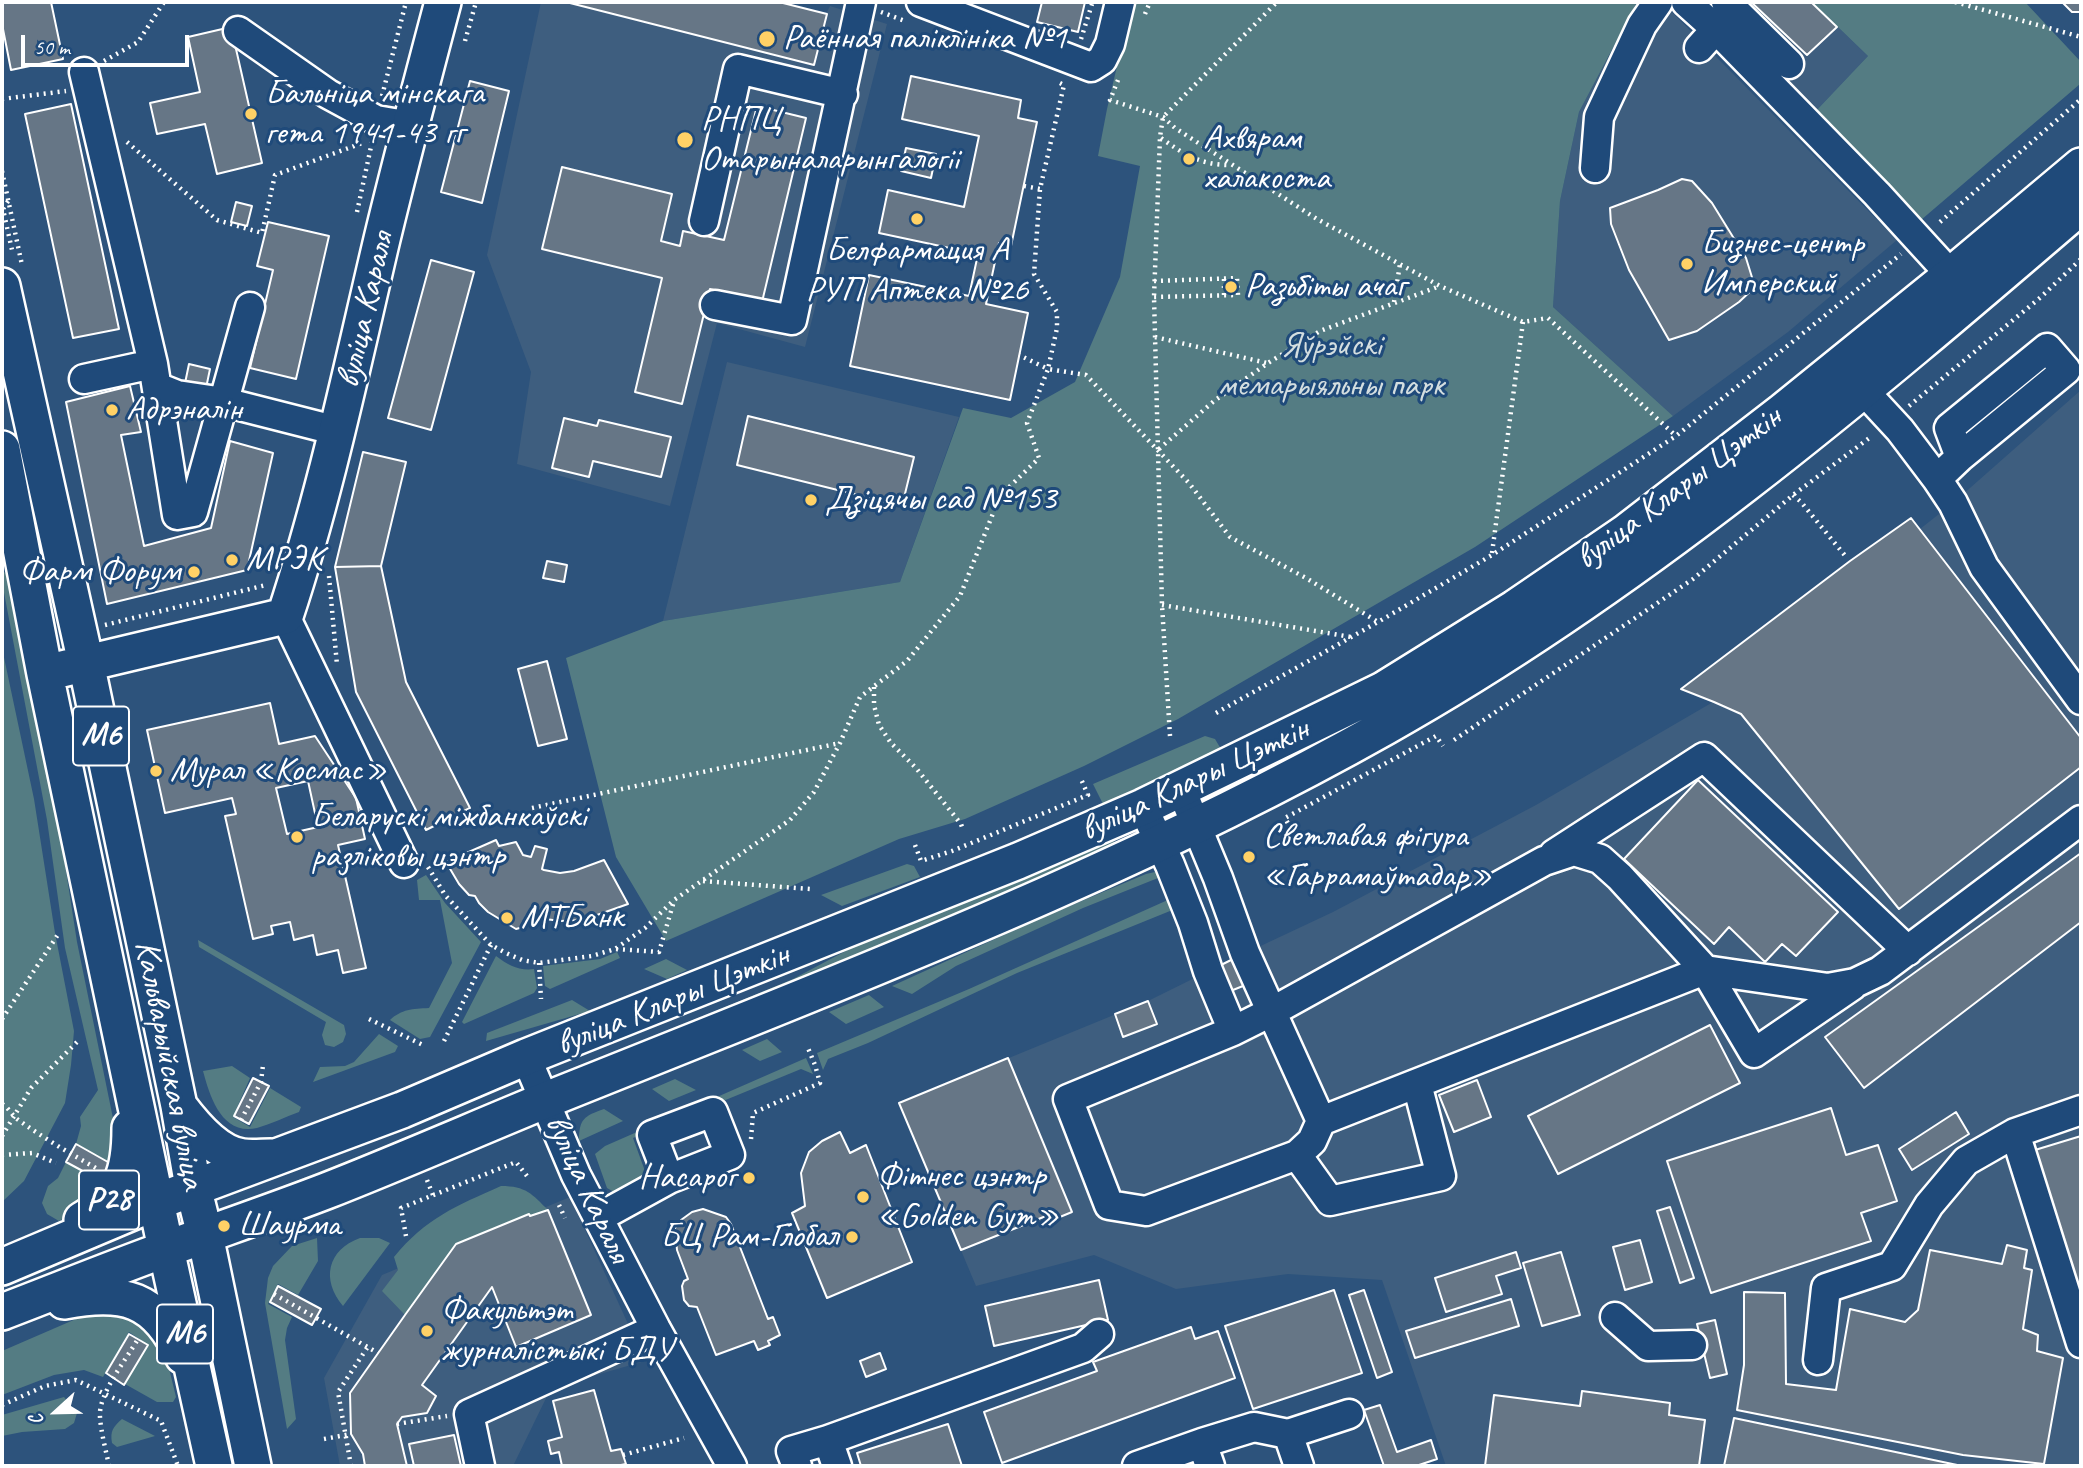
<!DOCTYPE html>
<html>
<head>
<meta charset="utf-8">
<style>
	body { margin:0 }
	#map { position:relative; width:2083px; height:1468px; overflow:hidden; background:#2d537c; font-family:Caveat,sans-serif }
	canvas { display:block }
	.frame { position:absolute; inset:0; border:4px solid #fff; pointer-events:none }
	.north { position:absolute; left:21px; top:1377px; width:70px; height:70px; -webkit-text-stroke:5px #1f4a7a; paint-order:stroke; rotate:248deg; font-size:19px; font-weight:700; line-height:28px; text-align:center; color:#fff }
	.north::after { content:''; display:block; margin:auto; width:24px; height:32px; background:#fff; clip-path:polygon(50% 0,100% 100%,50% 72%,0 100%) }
	.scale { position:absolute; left:21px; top:35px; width:168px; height:32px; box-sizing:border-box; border:4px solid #fff; border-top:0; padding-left:9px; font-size:21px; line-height:24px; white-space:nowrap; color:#fff; -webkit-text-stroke:5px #1f4a7a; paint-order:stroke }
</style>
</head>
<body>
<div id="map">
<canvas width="2083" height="1468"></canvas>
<div class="frame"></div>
<div class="north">С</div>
<div class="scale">50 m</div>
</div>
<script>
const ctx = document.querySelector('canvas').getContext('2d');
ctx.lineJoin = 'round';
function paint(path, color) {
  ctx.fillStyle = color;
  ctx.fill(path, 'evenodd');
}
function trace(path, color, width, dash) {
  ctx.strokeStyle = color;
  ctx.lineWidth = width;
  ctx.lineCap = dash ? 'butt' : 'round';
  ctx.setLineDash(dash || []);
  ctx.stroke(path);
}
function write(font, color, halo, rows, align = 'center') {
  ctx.font = font + ' Caveat,sans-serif';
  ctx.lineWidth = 6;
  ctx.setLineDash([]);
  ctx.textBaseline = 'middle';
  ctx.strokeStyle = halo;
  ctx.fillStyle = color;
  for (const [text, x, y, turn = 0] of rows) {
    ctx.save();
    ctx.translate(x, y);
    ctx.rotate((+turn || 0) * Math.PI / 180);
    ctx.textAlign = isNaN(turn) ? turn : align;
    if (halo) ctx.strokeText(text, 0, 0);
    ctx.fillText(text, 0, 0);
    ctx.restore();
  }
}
paint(new Path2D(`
	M541,2H779L826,14L830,6L887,24L805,347L717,323L670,506L517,464L531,372L487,255Z
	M1637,2H1662L1897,240L1788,332L1673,416L1553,307L1560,201L1579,112Z
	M1691,2H1812L1868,56L1814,113Z
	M727,362L959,417L900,582L663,621Z
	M2081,390V1466H1446L1382,1280L1288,1274L1176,1289L1094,1255L976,1286L899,1103L1148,1001L1235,958L1333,912L1536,805L1713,702L1681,689L1850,561L1920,529L1953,503Z
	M570,1197L645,1361L551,1388L513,1466H340L324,1378L382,1275Z`), '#3e5e7f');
paint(new Path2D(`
	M1132,2H1637L1579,112L1560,201L1553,307L1673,416L1475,547L1178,719L1084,766L965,819L899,839L666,941L616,857L566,658L663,621L900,582L963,408L1011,418L1075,382L1120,277L1140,166L1098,156L1107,109Z
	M1812,2H2025L2081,62L2080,84L1921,220L1814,113L1868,56Z
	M11,571L50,767L77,942L116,1133L117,1171L78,1212L59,1221L47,1214L42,1203L48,1186L58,1178L66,1162L105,1183L114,1166L76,1144L81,1126L80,1117L98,1090L65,948L47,820L2,582V573Z
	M2,648L34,799L55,933L74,1031L71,1065L65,1103L24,1181L2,1202Z
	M1205,736L1215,739L1221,749L1103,804L1093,784Z
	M1112,841L1120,843V847L569,1078L574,1070L793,979L857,945L881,930L985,892Z
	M907,864L914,866L920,877L842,906L821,895Z
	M1155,872L1161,873L1163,876L1083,908L956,966L912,994L892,986L1041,918L1146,874Z
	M426,875L445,903L481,942L430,1037L420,1039L390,1020C402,1009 412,1009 429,1008L452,963L440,900H419L417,880Z
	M1170,899L1174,907L1170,911L1017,973L868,1043L828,1059L823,1070L817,1053L969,989Z
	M198,940L344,1025L346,1034L343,1042L334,1047L325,1045L322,1035L326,1022L199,947Z
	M617,952L620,958L550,989L545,986L543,966L600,959Z
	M496,956C508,965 519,971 534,969L537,988L534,993L464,1024L462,1022Z
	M666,959L687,970L667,979L644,969Z
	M869,995L884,1007L846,1024L829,1012Z
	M572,1000L590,1011L486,1041L487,1033Z
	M379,1034L398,1046L395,1052L313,1082L320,1067L345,1066L354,1062Z
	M767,1039L782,1052L760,1061L742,1050Z
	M806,1058L813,1074L801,1069L633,1138L645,1171L642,1179L620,1193L614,1192L607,1188L595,1154L605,1146Z
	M232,1066L250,1078L233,1117L250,1127L270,1088L301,1107L299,1112C285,1117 271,1124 257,1128C222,1136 210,1097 203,1071Z
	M675,1079L696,1090L669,1101L652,1089Z
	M509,1097L518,1103L245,1203L248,1200Z
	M604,1109L623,1121L579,1141C579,1119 584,1116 604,1109Z
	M501,1186C526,1186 532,1194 548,1210L530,1216L529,1214L456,1244L405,1315L382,1291L398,1270L394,1257C426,1218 456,1206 501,1186Z
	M317,1238L318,1261L298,1295L278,1284L268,1304L292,1317L287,1328L285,1340L296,1419L287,1429L265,1303L268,1278L273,1266L292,1246Z
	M360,1238H379L390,1243L343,1306C321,1280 327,1250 360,1238Z
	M113,1308L149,1328L166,1356L176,1397L173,1402H157L125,1384L148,1345L129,1332L103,1377L84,1370L54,1375L2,1395V1351L99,1309Z
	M64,1397L77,1413L74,1423L65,1429L22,1432L2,1436V1415Z
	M122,1419L155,1436L117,1447L112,1443C110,1431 113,1427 122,1419Z`), '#547c83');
const building = new Path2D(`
	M2,2H51L63,59L11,70L2,24Z
	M566,2H779L827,14L814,65Z
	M1042,2H1085L1078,32L1037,22Z
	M1751,2H1811L1837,27L1807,55Z
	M2062,2H2081V12H2072Z
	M231,27L262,163L217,174L205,124L157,134L150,103L200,92L188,37Z
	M911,76L1021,100L1018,118L1037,122L1011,246L999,243L986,304L1028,313L1010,400L850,366L869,275L969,296L978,254L879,233L888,190L964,207L979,136L902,119Z
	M470,81L509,91L482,203L441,192Z
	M71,104L119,329L73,338L25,114Z
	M757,106L806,118L762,302L710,289L682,404L635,392L662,278L542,249L562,167L672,194L661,241L680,246L683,231L724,240Z
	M906,148L936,154L931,178L901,171Z
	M1682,179L1692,181L1712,203L1746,258L1755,287L1739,302L1697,331L1669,340L1629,270L1611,224L1610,208L1658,190Z
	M236,202L252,206L247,226L231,222Z
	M268,222L329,236L296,379L250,368L273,270L257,266Z
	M431,260L474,272L431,430L388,418Z
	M189,364L210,369L205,393L184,388Z
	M130,386L141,432L121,435L144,546L211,528L230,441L273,453L247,570L107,604L66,402Z
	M748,416L914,457L902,506L737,465Z
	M564,418L597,426L599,420L671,437L661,477L593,461L589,477L552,468Z
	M363,452L406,462L381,566L335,567Z
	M1911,518L2081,738V767L1899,909L1741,714L1714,702L1681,689L1850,561Z
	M547,561L567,565L564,582L543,578Z
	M381,566L406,682L470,808L426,830L356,692L335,567Z
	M547,661L567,739L538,746L518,669Z
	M270,703L279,744L315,736L356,798L365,839L338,845L366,968L343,973L338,950L317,955L313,935L294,940L290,922L271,926L273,934L253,939L225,816L236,814L232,798L165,813L147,730ZM308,781L318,827L287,834L276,788Z
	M1698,780L1838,912L1796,956L1782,944L1765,962L1729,927L1714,944L1624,859Z
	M496,840L499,846L516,842L523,855L531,857L535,846L547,849L542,869L544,870L560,873L574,871L604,860L628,904L583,920L560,921L531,917L527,926L516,929L488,912L479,903L475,896L469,895L459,884L446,862Z
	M2081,853V922L1864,1088L1825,1037Z
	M1235,958L1248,984L1228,992L1199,976Z
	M1148,1001L1157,1024L1123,1037L1115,1014Z
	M1710,1025L1740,1083L1558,1174L1528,1116Z
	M1008,1058L1072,1212L1055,1219L1046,1216L961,1250L899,1103Z
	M253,1078L269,1086L249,1124L234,1116Z
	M1477,1080L1491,1117L1454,1132L1439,1095Z
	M1831,1108L1846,1155L1878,1145L1897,1201L1861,1213L1871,1241L1711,1293L1667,1161Z
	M1956,1112L1969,1134L1912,1170L1899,1149Z
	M840,1132L850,1153L866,1145L912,1262L827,1298L792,1213L805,1206L801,1173L809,1152L822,1141Z
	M2081,1136V1301L2035,1150Z
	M76,1144L115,1166L105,1183L66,1162Z
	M1670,1207L1694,1278L1680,1283L1657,1211Z
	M703,1209L726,1217L731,1224L768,1319L773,1317L780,1335L768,1341L770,1345L758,1350L754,1341L716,1355L697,1307L689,1306L684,1300L682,1286L684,1281L688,1279L677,1250L675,1228L681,1220L692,1212Z
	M548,1210L591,1315L516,1347L492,1287L422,1385L436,1396L427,1413L402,1417L397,1424L407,1466H365L363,1454L351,1434L350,1393L405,1315L456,1244L529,1214L530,1216Z
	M1640,1240L1652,1282L1625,1290L1613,1247Z
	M2007,1245L2027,1250L2024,1268L2032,1270L2023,1329L2038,1335L2037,1351L2063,1358L2044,1464L1963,1455L1737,1410L1744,1365V1292L1785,1293L1786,1384L1836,1390L1850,1309L1905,1322L1918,1310L1930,1250L2002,1264Z
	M1516,1252L1521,1268L1496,1276L1502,1294L1446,1312L1435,1278Z
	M1561,1252L1580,1315L1542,1326L1523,1263Z
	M1099,1280L1108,1320L994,1346L985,1306Z
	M278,1286L321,1309L312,1325L270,1302Z
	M1334,1290L1362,1373L1253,1409L1225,1326Z
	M1364,1290L1392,1372L1377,1378L1349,1295Z
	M1511,1299L1519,1326L1415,1358L1406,1331Z
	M1715,1320L1727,1374L1710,1378L1697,1324Z
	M1191,1327L1195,1339L1218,1331L1235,1378L1002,1463L984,1412L1097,1371L1093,1362Z
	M129,1334L148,1345L124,1385L106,1373Z
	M880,1353L886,1369L866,1377L860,1361Z
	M594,1390L611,1451L621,1449L626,1464L616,1466H562L559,1452L551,1454L548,1441L562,1437L553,1401Z
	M1582,1391L1670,1403L1669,1415L1705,1420L1699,1466H1485L1494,1395L1580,1406Z
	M1380,1405L1397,1452L1431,1440L1437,1459L1416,1466H1384L1364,1410Z
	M1734,1418L1962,1466H1724Z
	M948,1424L962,1466H861L857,1453Z
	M454,1435L461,1466H414L409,1444Z`);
paint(building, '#667686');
trace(building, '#fff', 2);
const minor = new Path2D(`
	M921,2L1091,67L1102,60L1110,44L1120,2
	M1686,2L1716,29L1877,194L1951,275
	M1726,2L1789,64
	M238,31L328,94L376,120L411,126
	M1699,48L1716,29
	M84,72L153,364L84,379
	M1595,168L1599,117L1642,25L1658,2
	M704,221L738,69L843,94
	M715,305L792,320L861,2
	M153,364L177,515L193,512L250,307
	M157,387L177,395L224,402L338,431
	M1863,390L1900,430L1937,479L1960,457L2066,370L2047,348L1949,428L1960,457
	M1937,479L1953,503L1984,567L2081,700
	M285,616L404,863
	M1181,789L1218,878L1245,953L1321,1121
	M1143,807L1170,865L1193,923L1208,971L1233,1031
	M1574,851L1600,859L1620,877L1705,970L1321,1121L1312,1141L1297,1155L1146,1211L1109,1205L1068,1099L1233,1031L1273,1011L1544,861Z
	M1554,854L1704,757L1908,951
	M1705,970L1828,988L1855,983L1880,971L2081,820
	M1705,970L1754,1053L1852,986
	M526,1057L576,1175L656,1329L732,1466
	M2015,1133L2081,1343
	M1297,1155L1330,1201L1441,1176L1417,1084
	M598,1218L669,1179L730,1155L713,1112L652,1135L669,1179
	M1615,1317L1648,1346L1692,1345
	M1818,1360L1826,1288L1892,1266L1929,1205L1966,1161L2015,1133L2081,1110
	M1288,1434L1299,1466
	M1202,1443L1254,1427L1288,1434L1349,1414
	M480,1466L469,1414L656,1329
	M797,1466L791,1451L828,1440
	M837,1466L828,1440L1083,1348L1099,1334
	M1137,1466L1202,1443L1210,1466`);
const major = new Path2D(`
	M2,286L86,663L179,1106L193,1187L205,1235L253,1466
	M2,449L45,674L166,1249L214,1466
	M62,669L285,616C326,492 352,366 382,239C401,160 422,81 443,2
	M179,1106C194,1126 217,1154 243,1157C252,1158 262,1157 271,1157
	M82,1220C122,1197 130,1173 130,1128
	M2,1267L156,1202L402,1110L526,1057L1018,861L1143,807L1383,690L1515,608L1625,533L1783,411L1951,275L2081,166
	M64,1301C123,1290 156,1297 183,1356
	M2,1312C57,1291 113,1268 169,1248C221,1229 274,1211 326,1191C400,1162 473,1130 546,1100C598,1079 650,1058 701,1038C934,945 1167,850 1385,727C1638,585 1862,394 2081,206`);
trace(minor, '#fff', 33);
trace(major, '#fff', 40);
trace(new Path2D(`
	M1955,2L2081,37
	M881,12L905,21
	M1145,14L1150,2
	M1081,39L1092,4
	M465,41L476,2
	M104,61L138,42L164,2
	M1118,80L1110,100L1163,117L1175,128L1317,219L1440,286L1523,322L1548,318L1676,436
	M1060,83L1064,85L1040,189L1034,274L1057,312V328L1048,369L1086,375L1189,483L1230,537L1306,578L1378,622
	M382,96L406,2
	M2,99L66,91
	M1161,138C1183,154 1201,165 1229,165
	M127,142L217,220L262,233L275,175L365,142
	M2,171L22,265
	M1024,186L1040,189
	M8,201L3,209L12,250
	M357,212L372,142
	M1940,222L2081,99
	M1154,281L1237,278L1238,295L1154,297
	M1224,295V278
	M1394,302L1400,264
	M1155,337L1267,363
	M1909,406L2041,297L2081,259
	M1159,449L1214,401L1268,363L1320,331L1440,286
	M1793,495L1801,502L1847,558
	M1492,553L1523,322
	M329,576L337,665
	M1162,605L1351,637
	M105,625L266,585
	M874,687V705L879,725L891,743L916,768L961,824L963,830
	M1216,713L1378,622L1492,555L1676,436L1901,254
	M1170,736L1162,605L1154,297L1160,137L1163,117L1277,2
	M1454,740L1693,579L1793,495L1872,436
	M532,808L840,743
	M1291,829L1285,818L1436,736L1443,746
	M915,845L921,861L952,851L1088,795L1081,779
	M428,867L445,895L491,945L506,953L522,960L539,963L592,956L615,949L645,928L674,900L790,820L814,792L840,743L860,697L907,661L960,596L1000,496L1039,458L1027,423L1048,369L1019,355
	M703,881L810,889
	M616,949L659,952L674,901
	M539,963L541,999
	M2,1019L59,933
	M369,1019L423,1045
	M444,1041L491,945
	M2,1104C8,1107 11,1114 17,1119C42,1137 69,1153 96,1168
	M241,1120L261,1082L263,1065
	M2,1136L31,1088L78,1041
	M751,1139L753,1113L820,1083L815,1065L808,1048
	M2,1155L32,1153L56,1163
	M427,1180L433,1195
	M559,1205L565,1218
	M406,1236L401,1208L516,1162L527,1176
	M274,1294L378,1353
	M2,1405L45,1386L76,1380L161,1421L178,1466
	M397,1424L447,1416
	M324,1439L351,1434
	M623,1455L684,1438
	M109,1466C106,1450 101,1433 100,1417C98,1394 126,1360 138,1339
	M351,1466L338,1392L367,1348`), '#fff', 4.5, [2, 5]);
trace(minor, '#1f4a7a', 28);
trace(major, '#1f4a7a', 35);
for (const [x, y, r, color] of [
	[767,39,9,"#ffd166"],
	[251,114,7,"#ffd166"],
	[685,140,9,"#ffd166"],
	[1189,159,7,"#ffd166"],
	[917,219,7,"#ffd166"],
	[1687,264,7,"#ffd166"],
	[1231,287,7,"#ffd166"],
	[112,410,7,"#ffd166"],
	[811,500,7,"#ffd166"],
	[232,560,7,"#ffd166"],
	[194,572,7,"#ffd166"],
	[156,771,7,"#ffd166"],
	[297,837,7,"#ffd166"],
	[1249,857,7,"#ffd166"],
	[507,918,7,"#ffd166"],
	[749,1178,7,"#ffd166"],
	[863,1197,7,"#ffd166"],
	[224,1226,7,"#ffd166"],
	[852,1237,7,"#ffd166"],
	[427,1331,7,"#ffd166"]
]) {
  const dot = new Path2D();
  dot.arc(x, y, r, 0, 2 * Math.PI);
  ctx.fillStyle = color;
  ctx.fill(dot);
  trace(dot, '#1f4a7a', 2.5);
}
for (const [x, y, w] of [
	[101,736,56],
	[109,1200,60],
	[185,1334,56]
]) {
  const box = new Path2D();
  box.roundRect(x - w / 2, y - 29.5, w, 59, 5);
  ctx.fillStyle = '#1f4a7a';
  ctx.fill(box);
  trace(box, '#fff', 2);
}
write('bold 33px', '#fff', null, [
	["М6",101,736],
	["Р28",109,1200],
	["М6",185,1334]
]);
write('35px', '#fff', '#1f4a7a', [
	["Раённая паліклініка №1",783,39],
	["Бальніца мінскага",265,94],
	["гета 1941-43 гг",265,134],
	["РНПЦ",701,120],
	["Отарыналарынгалогіі",701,160],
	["Ахвярам",1203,139],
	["халакоста",1203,179],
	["Бизнес-центр",1701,244],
	["Имперский",1701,284],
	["Белфармация А",917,251,"center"],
	["РУП Аптека №26",917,291,"center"],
	["Разьбіты ачаг",1245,287],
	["Адрэналін",126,410],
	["Дзіцячы сад №153",825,500],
	["МРЭК",246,560],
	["Фарм Форум",180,572,"right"],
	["Мурал «Космас»",170,771],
	["Беларускі міжбанкаўскі",311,817],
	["разліковы цэнтр",311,857],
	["Светлавая фігура",1263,837],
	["«Гаррамаўтадар»",1263,877],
	["МТБанк",521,918],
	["Фітнес цэнтр",877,1177],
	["«Golden Gym»",877,1217],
	["Насарог",735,1178,"right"],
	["Шаурма",238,1226],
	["БЦ Рам-Глобал",838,1237,"right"],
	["Факультэт",441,1311],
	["журналістыкі БДУ",441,1351]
], 'left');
write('35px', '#fff', '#1f4a7a', [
	["вуліца Караля",366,310,-77],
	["вуліца Клары Цэткін",1679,488,-37],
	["вуліца Клары Цэткін",1195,780,-25],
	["вуліца Клары Цэткін",673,1000,-22],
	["Кальварыйская вуліца",169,1065,79],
	["вуліца Караля",587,1189,65]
]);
write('35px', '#d4dee0', '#1f4a7a', [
	["Яўрэйскі",1331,346],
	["мемарыяльны парк",1331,386]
]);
</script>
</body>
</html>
